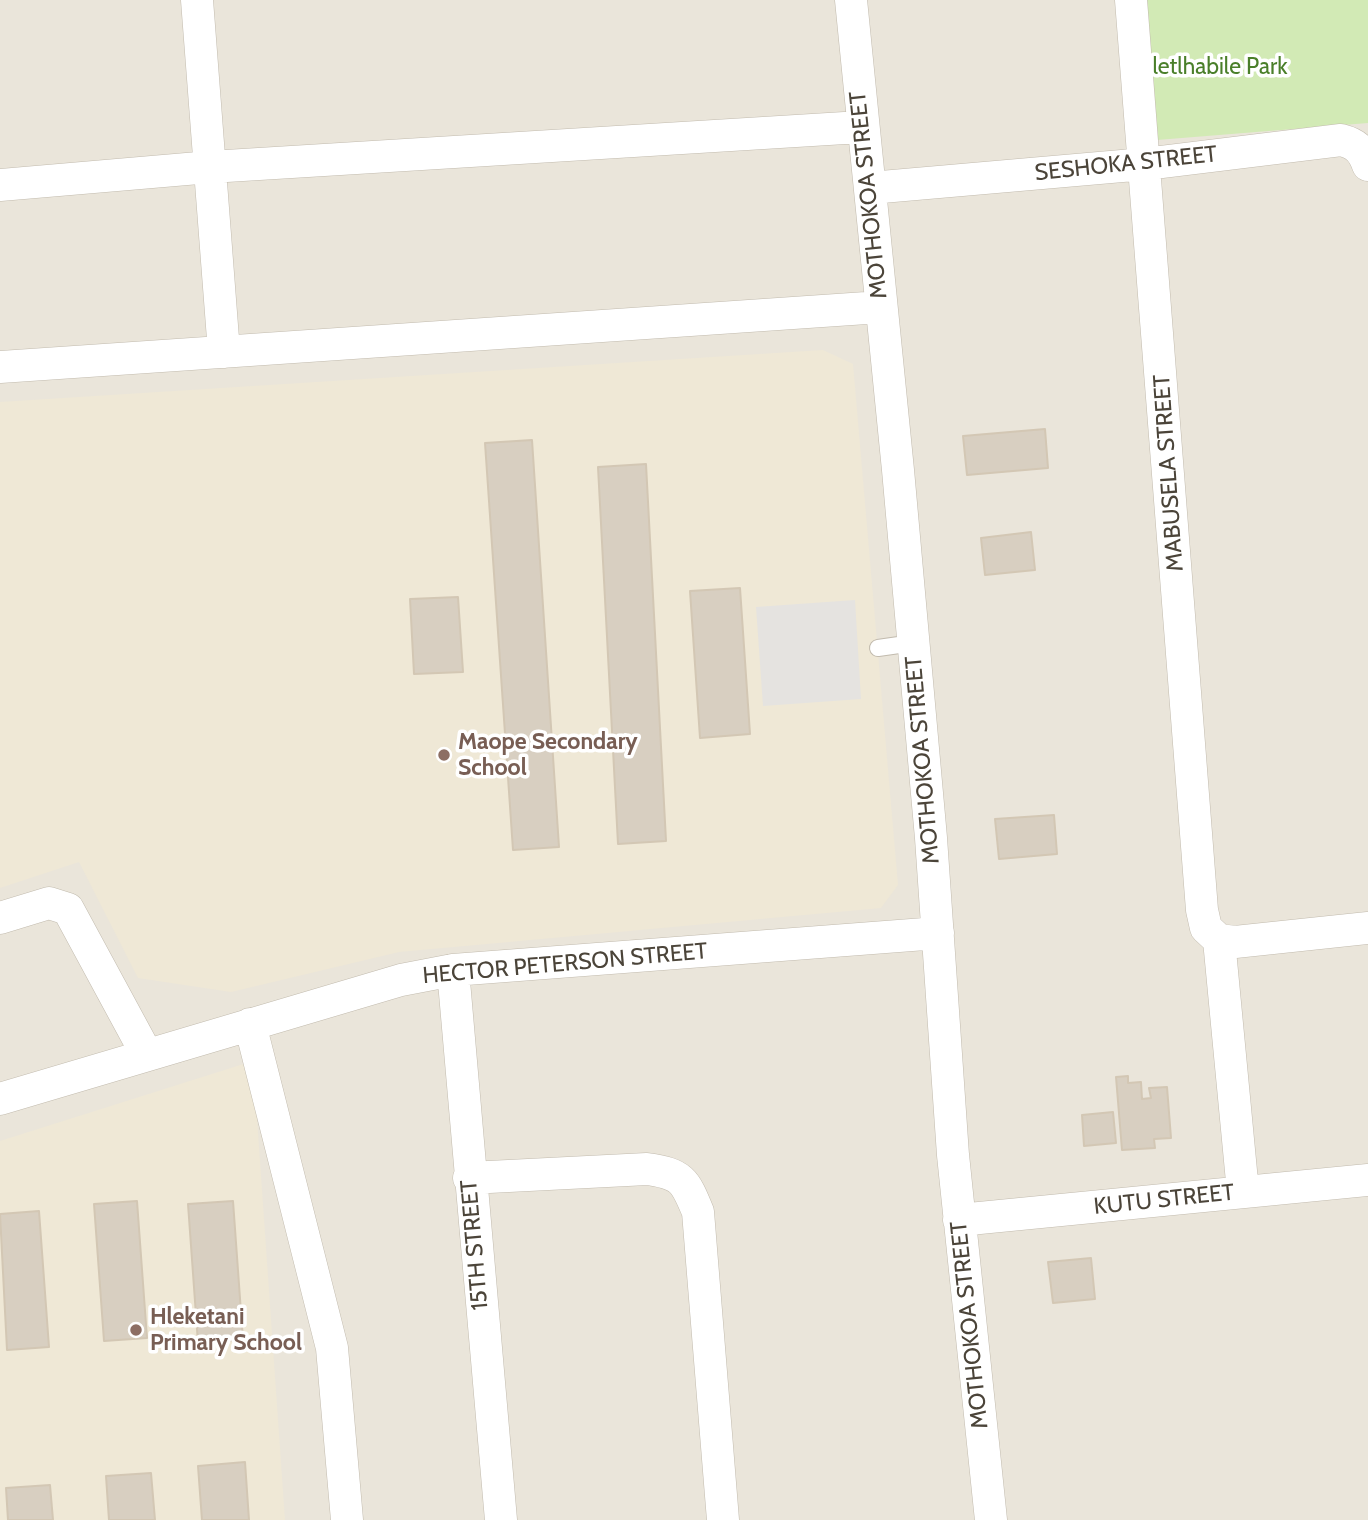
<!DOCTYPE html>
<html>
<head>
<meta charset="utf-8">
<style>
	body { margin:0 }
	canvas { display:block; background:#f6f3ec }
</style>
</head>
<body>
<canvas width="1368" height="1520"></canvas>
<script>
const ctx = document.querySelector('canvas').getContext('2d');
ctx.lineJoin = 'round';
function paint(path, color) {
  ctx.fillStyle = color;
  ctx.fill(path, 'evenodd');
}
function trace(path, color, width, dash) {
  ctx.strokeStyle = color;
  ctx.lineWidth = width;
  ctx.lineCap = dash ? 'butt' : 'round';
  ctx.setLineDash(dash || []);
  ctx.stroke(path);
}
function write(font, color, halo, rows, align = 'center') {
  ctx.font = font + ' Cabin,sans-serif';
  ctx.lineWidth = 7;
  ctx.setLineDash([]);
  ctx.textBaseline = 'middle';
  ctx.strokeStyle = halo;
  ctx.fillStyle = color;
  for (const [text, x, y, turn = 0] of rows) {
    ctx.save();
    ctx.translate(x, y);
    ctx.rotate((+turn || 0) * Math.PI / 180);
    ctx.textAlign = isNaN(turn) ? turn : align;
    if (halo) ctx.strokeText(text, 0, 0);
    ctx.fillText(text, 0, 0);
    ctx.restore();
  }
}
paint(new Path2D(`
	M0,0H1368V1520H0Z`), '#eae5da');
paint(new Path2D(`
	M823,350L853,364L898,885L881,908L399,952L231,992L138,978L79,862L0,888V402Z
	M253,1061L285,1520H0V1141Z`), '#efe8d6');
paint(new Path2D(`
	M1146,0H1368V123L1157,140Z`), '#d2eab5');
paint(new Path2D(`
	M855,600L861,699L763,706L756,607Z`), '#e5e3e0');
const building = new Path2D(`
	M1045,429L1048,468L967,475L963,436Z
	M532,440L559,847L513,850L485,443Z
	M646,464L666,841L618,844L598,467Z
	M1031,532L1035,570L985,575L981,538Z
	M740,588L750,734L700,738L690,591Z
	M458,597L463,672L414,674L410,599Z
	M1054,815L1057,854L999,859L995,819Z
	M1128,1076V1083L1141,1082L1142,1099L1151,1098L1149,1088L1167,1087L1171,1138L1154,1139L1155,1148L1122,1150L1116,1077Z
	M1113,1112L1116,1143L1084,1146L1082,1115Z
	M137,1201L147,1338L104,1341L94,1204Z
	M233,1201L243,1340L198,1343L188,1204Z
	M39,1211L49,1347L7,1350L0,1214Z
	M1091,1258L1095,1299L1053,1303L1048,1262Z
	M245,1462L249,1520H202L198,1466Z
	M151,1473L155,1520H109L106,1476Z
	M50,1485L53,1520H8L6,1488Z`);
paint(building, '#d8cfc1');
trace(building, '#d3c7b4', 2);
const lane = new Path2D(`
	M878,648L913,643`);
const street = new Path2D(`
	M197,0L224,352
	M851,0L898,470L931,838L953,1155L991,1520
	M1131,0L1202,910L1206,928L1219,940
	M0,185L210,167L861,127
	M870,188L1145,164L1341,140C1357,144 1363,151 1368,165
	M0,367L881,307
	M0,918L49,903L68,909L147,1055
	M1219,940L1243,1192
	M1219,940L1235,942L1368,928
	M453,970L501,1520
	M250,1024L332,1348L347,1520
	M0,1099L401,980L453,970L938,933
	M469,1178L647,1169C682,1174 685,1180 698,1212L723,1520
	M959,1220L1368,1180`);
trace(lane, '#c2bbae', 18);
trace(street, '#c2bbae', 33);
trace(lane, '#fff', 16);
trace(street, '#fff', 32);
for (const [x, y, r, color] of [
	[444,755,7,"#8d6e63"],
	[136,1330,7,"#8d6e63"]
]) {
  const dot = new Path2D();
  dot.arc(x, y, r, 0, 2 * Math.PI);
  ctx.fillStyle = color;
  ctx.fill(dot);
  trace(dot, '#fff', 2.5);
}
write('23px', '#4a7f2a', '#fff', [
	["letlhabile Park",1220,67]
]);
write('23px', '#4b4439', '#fff', [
	["SESHOKA STREET",1126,164,-6],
	["MOTHOKOA STREET",869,195,-96],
	["MABUSELA STREET",1169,473,-94],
	["MOTHOKOA STREET",923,760,-95],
	["HECTOR PETERSON STREET",565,964,-5],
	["KUTU STREET",1164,1200,-6],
	["15TH STREET",475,1245,-95],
	["MOTHOKOA STREET",970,1325,-96]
]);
write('bold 23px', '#785e54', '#fff', [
	["Maope Secondary",458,742],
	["School",458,768],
	["Hleketani",150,1317],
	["Primary School",150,1343]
], 'left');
</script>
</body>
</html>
